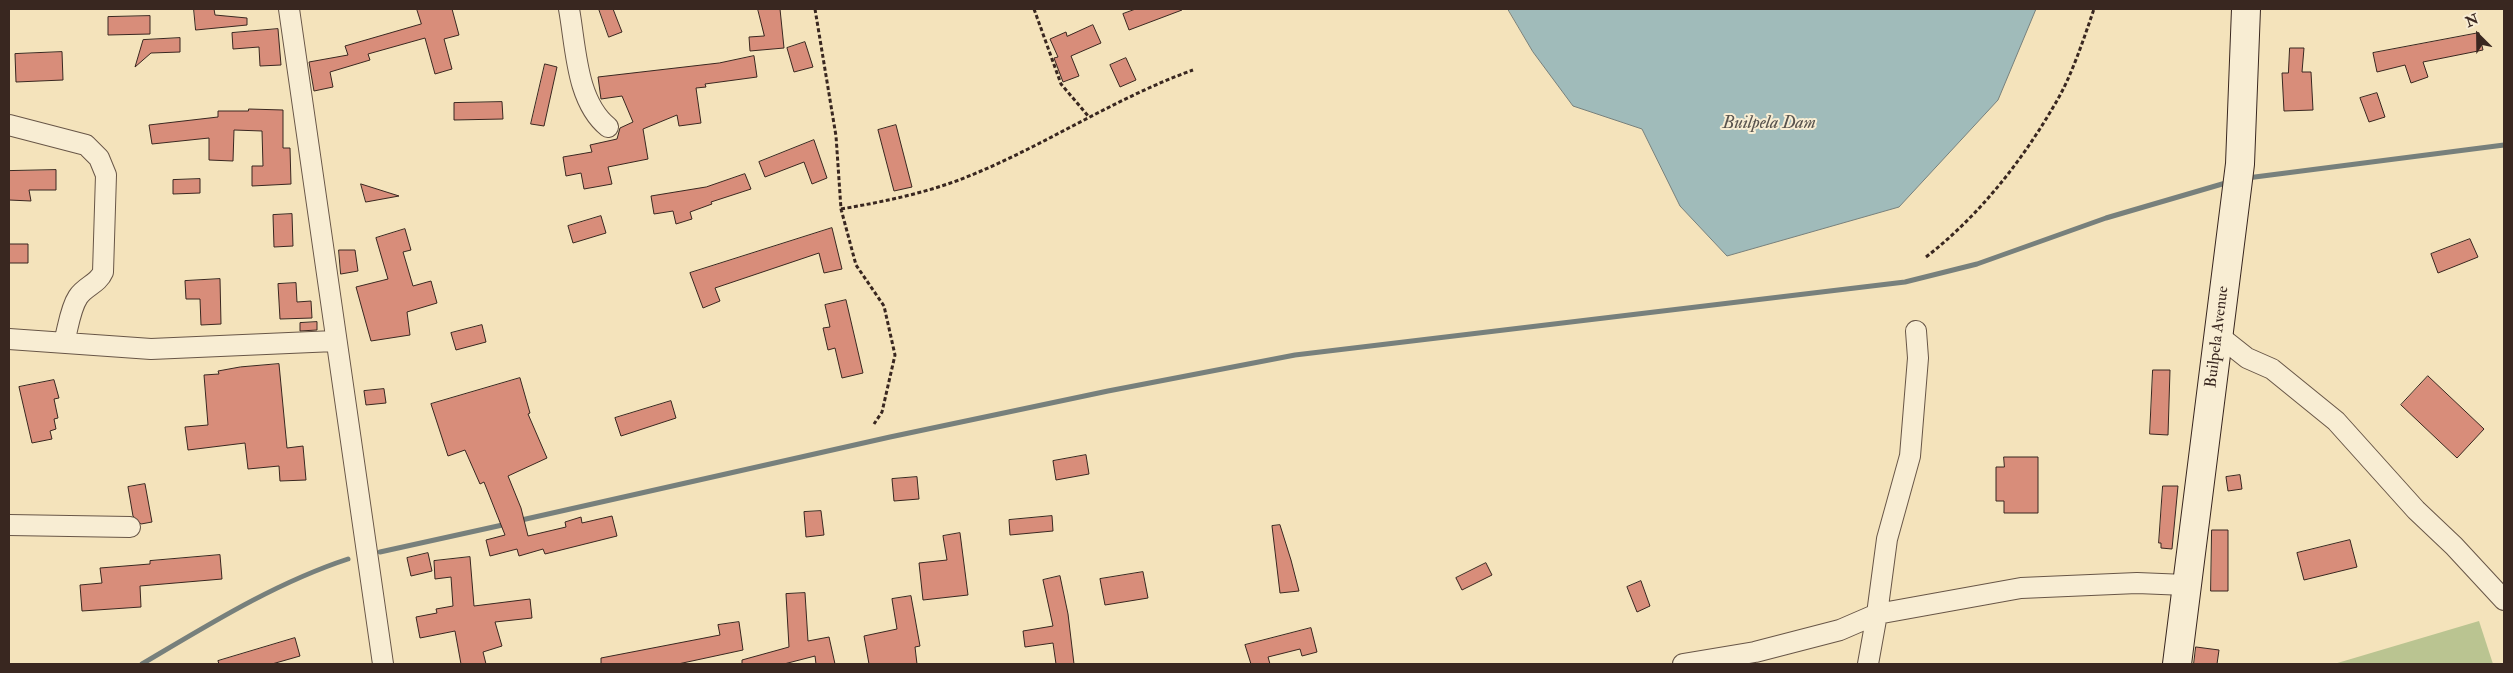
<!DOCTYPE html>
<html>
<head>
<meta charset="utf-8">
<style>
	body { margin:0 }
	#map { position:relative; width:2513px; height:673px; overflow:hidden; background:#f4e3bb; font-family:"IM FELL Double Pica",serif }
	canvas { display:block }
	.frame { position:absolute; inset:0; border:10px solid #392720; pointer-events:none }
	.north { position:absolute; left:2453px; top:10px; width:50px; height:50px; -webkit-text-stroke:4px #f8edd3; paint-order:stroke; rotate:337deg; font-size:14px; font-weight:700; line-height:20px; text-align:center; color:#392720 }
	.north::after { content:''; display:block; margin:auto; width:18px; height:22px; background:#392720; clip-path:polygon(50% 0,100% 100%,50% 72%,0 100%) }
</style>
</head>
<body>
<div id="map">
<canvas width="2513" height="673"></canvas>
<div class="frame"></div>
<div class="north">N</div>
</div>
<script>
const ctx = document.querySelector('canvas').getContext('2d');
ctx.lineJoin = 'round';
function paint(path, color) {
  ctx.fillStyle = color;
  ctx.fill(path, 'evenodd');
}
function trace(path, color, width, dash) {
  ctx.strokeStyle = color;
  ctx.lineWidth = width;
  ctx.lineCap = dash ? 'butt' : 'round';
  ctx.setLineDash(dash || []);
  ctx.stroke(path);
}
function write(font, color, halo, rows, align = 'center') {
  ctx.font = font + ' "IM FELL Double Pica",serif';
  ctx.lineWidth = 4;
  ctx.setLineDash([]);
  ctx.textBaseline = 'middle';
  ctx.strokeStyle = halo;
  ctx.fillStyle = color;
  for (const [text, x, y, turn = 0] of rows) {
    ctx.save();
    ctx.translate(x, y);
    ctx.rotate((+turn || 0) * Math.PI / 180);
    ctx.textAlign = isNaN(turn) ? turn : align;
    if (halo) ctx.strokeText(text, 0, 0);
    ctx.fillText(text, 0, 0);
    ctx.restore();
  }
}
paint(new Path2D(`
	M2479,621L2493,664H2334Z`), '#bac491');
const water = new Path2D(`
	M1508,9H2036L1998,100L1899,207L1727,256L1680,206L1642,129L1573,106L1533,52Z`);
paint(water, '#a0bbba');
trace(water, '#77807c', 1);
trace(new Path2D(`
	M2247,178L2504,145
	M517,521L890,437L1108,391L1295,355L1905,282L1977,264L2106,218L2229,182
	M380,552L507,524
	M142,664C208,625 275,583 348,559`), '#77807c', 5);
const building = new Path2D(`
	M194,9H214L215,15L247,18V25L196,30Z
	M417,9H452L459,35L444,39L452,69L435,74L425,38L368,54L370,60L330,72L333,87L314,91L309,62L348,55L345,46L421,24Z
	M599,9H613L622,32L609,37Z
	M758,9H780L784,48L750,51L749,37L764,36Z
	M1136,9H1182V10L1129,30L1123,14Z
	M150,16V34L108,35V17Z
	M1093,25L1101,43L1071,56L1079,76L1063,82L1054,58L1058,57L1050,39L1066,32L1067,36Z
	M278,29L281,65L260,66L259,47L233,49L232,33Z
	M2479,33L2483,50L2423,62L2428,77L2411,83L2405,65L2377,72L2373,53Z
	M180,38V52L151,53L135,67L143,40Z
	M805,42L813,67L794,72L787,48Z
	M2290,48H2304L2302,72H2311L2313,110L2284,111L2282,73H2288Z
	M62,52L63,80L16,82L15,54Z
	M754,56L757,77L705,84L706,87L696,88L701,123L679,126L677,115L643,129L648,159L608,167L612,184L584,189L581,173L566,176L563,157L592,152L590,145L617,139L620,128L633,122L622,96L601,99L598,77L719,63Z
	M1126,58L1136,80L1120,87L1110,65Z
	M545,64L557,67L544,126L531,124Z
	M2377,93L2385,117L2369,122L2360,98Z
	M502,102L503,119L454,120V103Z
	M249,109L283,110V148H290L291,184L252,186V166H263L262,131L234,130L233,161L209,160V138L152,144L149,125L218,117V111H248Z
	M896,125L912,187L894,191L878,130Z
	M814,140L827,178L812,184L804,162L765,177L759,162Z
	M56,170V190H29L31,201L9,200V171Z
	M745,174L751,189L711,202L712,204L690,212L692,219L676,224L673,211L654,214L651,196L706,187Z
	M200,179V193L173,194V180Z
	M361,184L399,196L366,202Z
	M292,214L293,246L274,247L273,215Z
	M601,216L606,233L573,243L568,226Z
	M832,228L842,269L824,273L819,253L715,288L720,301L703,308L690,273Z
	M405,229L411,250L403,252L413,286L431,281L437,303L407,312L410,335L371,341L356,287L388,279L376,238Z
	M2470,239L2478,257L2438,273L2431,254Z
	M9,244H28V263H9Z
	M339,250H355L358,271L341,274Z
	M220,279L221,324L201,325L200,299H186L185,281Z
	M296,283L297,302L311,301L312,318L280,319L278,284Z
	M846,300L863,373L842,378L835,348L828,350L823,328L830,327L825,305Z
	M317,322V330L300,331V323Z
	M482,325L486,342L456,350L451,333Z
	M279,364L287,448L303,446L306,480L280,481L279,466L248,469L245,443L188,450L185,427L208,425L204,375L219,374L218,371L240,367Z
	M2153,370H2170L2168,435L2150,434Z
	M2428,376L2484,429L2457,458L2401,405Z
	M520,378L530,413L528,414L547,458L508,476L521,508L528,536L566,527L565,522L581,517L582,523L612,516L617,536L545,554L543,549L519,556L517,549L490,556L486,540L505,535L484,482L480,484L465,450L448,456L431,404Z
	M54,380L59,398L54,399L58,418L54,419L56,429L50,431L52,439L32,443L19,387Z
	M384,389L386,403L366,405L364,391Z
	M671,401L676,418L621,436L615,418Z
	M1086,455L1089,474L1056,480L1053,461Z
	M2004,457H2038V513H2004V501H1996V467H2004Z
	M2240,475L2242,489L2228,491L2226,477Z
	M917,477L919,499L894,501L892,479Z
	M145,484L152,522L141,524L133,516L128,487Z
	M2163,486H2178L2172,549L2161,548V543H2159Z
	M821,511L824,535L806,537L804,512Z
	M1052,516L1053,531L1010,535L1009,520Z
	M1280,525L1291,560L1299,591L1280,593L1272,526Z
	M2212,530H2228V591H2211Z
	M960,533L968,595L923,600L919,563L947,560L943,536Z
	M2350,540L2357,567L2304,580L2297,553Z
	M428,553L432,571L411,576L407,558Z
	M220,555L222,579L140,586L141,607L82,611L80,585L102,583L100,568L150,564V561Z
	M470,557L474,606L530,599L532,618L495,622L502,646L483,652L486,664H461L455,631L420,638L416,617L437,613L436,609L453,606L451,577L435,579L434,561Z
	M1486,563L1492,575L1462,590L1456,578Z
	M1143,572L1148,598L1105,605L1100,579Z
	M1060,576L1068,614L1074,664H1056L1053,643L1025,647L1023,631L1053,626L1043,580Z
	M1641,581L1650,606L1637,612L1627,587Z
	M805,593L808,641L829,637L835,664H816L815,656L784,664H742V660L789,647L786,594Z
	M911,596L920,646L915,647L917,664H869L864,636L897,629L892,599Z
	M739,622L743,650L678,664H601V658L720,635L718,625Z
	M1311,628L1317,652L1302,656L1300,649L1268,657L1270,664H1251L1245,645Z
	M295,638L300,656L272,664H219L218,661Z
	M2196,647L2219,650L2217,664H2194Z`);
paint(building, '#d88d7a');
trace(building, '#392720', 1);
const street = new Path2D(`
	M289,9L383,664
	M569,9C576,47 576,101 608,127
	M9,125L86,145L99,158L106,175L103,272C98,284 85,286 78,297C70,309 68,329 64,342
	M2218,335L2247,358L2272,369L2336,421L2416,510L2454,546L2504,600
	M9,339L151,349L335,341
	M9,525L130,527
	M1683,664L1755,652L1840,630L1877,614L1887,539L1910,456L1918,358L1916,331
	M1868,664L1877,614L2021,588L2137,583L2186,585`);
const secondary = new Path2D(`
	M2177,664L2240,164L2246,9`);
trace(street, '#685647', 22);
trace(secondary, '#392720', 30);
trace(new Path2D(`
	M815,9L836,136L841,209L856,265L884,306L895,355L882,412L874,424
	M1034,9L1061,84L1089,117
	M841,209C882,202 921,194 959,180C1040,149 1112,99 1193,70
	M1926,257C1979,216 2022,161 2055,104C2071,78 2084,38 2094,9`), '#392720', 3, [4, 2.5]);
trace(street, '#f8edd3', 20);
trace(secondary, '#f8edd3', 28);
write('16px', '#392720', '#f8edd3', [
	["Builpela Avenue",2218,337,-83]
]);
write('italic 18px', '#58534e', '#f8edd3', [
	["Builpela Dam",1769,124]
]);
</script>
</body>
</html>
